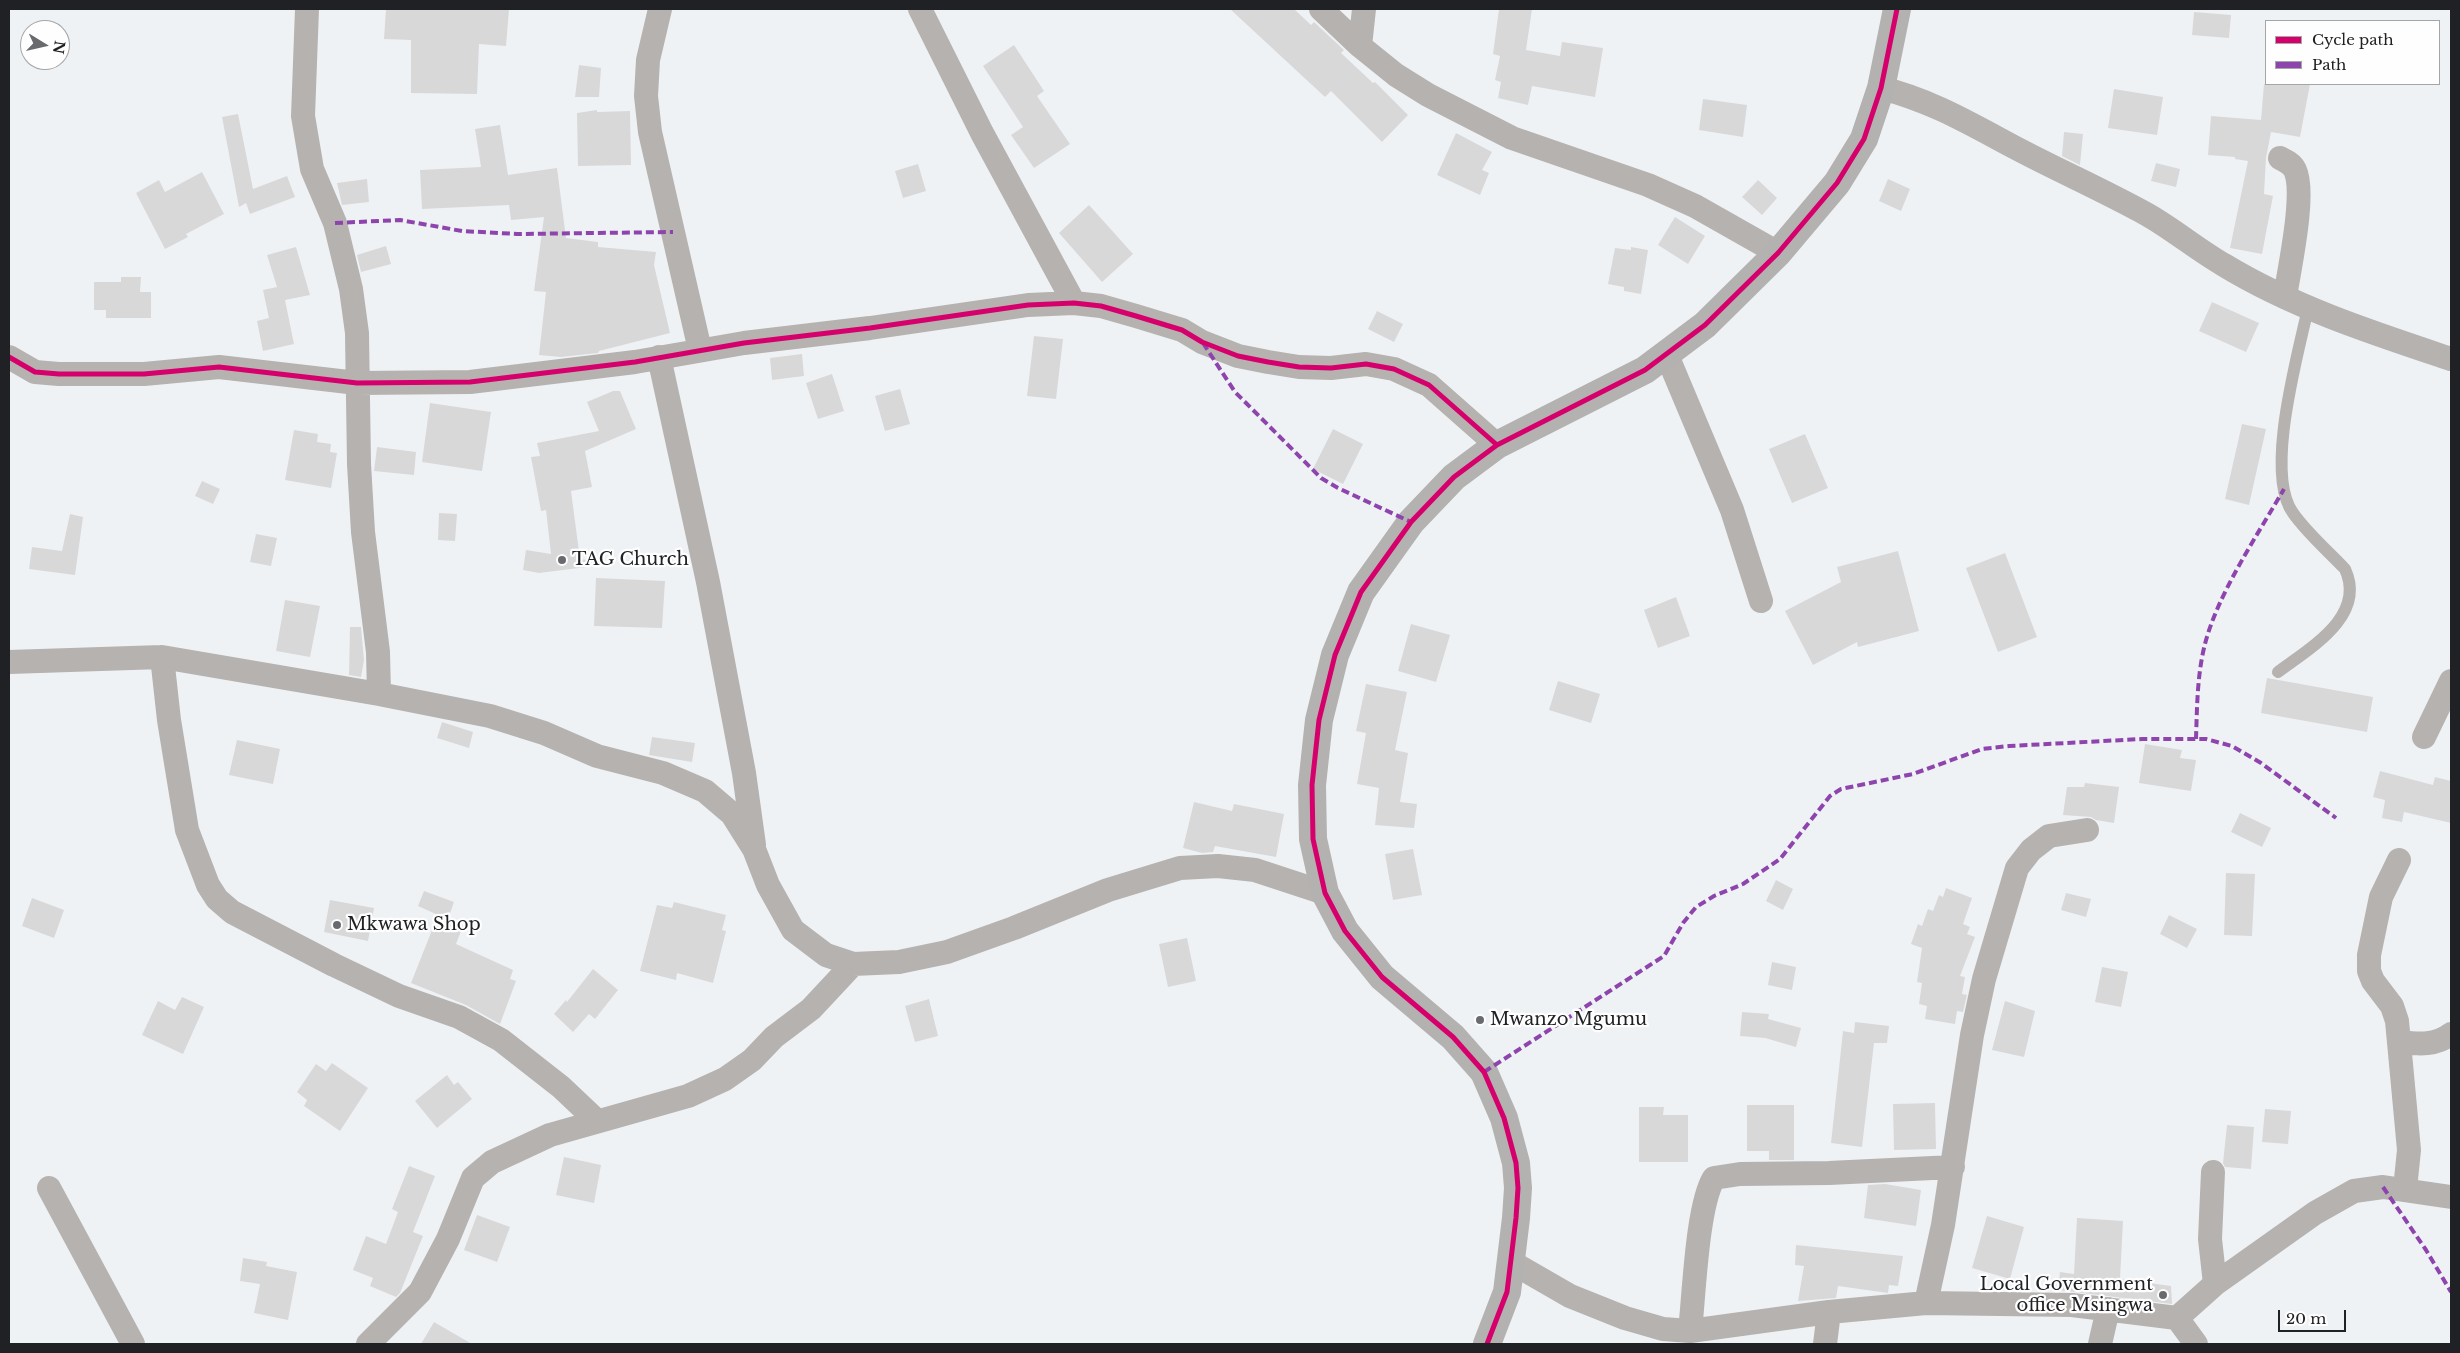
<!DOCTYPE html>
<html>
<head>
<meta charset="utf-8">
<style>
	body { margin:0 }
	#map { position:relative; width:2460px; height:1353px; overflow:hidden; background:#eff2f5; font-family:"Libre Baskerville",serif }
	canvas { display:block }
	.frame { position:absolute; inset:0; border:10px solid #202124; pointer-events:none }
	.legend { position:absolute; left:2265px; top:20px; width:175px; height:65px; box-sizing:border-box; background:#fefefe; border:1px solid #a5a6a7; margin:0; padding:6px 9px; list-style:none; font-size:15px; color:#202124 }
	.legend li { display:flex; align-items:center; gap:10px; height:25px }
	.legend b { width:25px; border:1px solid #a5a6a7 }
	.north { position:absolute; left:20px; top:20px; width:50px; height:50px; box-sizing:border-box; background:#fefefe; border:1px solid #a5a6a7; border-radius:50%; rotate:99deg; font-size:14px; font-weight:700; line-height:20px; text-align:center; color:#202124 }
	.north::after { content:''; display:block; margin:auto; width:18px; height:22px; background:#686a6d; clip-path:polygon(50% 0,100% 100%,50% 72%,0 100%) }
	.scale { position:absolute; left:2278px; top:1310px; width:68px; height:22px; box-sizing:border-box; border:2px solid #202124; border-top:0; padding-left:6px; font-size:15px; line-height:18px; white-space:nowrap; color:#202124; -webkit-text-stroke:4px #fefefe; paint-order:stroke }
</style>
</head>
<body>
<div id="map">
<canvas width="2460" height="1353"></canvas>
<div class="frame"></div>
<ul class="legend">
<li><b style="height:6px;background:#d6006c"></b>Cycle path</li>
<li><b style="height:6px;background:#8e44ad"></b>Path</li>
</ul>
<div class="north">N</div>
<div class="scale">20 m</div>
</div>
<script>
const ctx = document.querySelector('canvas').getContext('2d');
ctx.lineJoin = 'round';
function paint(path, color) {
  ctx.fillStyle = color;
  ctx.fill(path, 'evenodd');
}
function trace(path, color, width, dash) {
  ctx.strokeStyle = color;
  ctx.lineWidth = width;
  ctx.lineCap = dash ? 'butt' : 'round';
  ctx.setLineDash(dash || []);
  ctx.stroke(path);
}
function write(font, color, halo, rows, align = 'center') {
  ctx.font = font + ' "Libre Baskerville",serif';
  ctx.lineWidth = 4.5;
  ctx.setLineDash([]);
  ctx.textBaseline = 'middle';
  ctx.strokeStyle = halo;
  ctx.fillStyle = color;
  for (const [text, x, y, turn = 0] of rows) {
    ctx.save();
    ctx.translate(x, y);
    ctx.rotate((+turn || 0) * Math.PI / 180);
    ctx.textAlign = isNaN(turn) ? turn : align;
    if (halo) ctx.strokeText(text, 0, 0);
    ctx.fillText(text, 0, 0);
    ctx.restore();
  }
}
paint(new Path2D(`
	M386,9H509L506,46L479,44L477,94L411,93V40L384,39Z
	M1230,9H1294L1311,25L1314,22L1344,50L1341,53L1373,83L1375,82L1408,115L1382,142L1331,91L1325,97Z
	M1499,9H1532L1526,50L1560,56L1562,42L1603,48L1595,97L1532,86L1528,105L1498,98L1501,82L1495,80L1500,56L1493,54Z
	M2194,12L2231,15L2229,38L2192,35Z
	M1014,45L1044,91L1037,96L1070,144L1034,168L1011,135L1023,127L983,66Z
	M579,65L601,68L599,97H575Z
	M2264,84H2310L2300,137L2271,132L2266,158L2264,194L2273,196L2262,254L2230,248L2248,161L2235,159V157L2208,155L2211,116L2261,120Z
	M2114,89L2163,97L2157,135L2108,128Z
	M1703,99L1747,105L1743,137L1699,130Z
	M597,110V112L630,111L631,165L578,166L577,113Z
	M238,114L253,189L287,176L295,197L250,214L246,203L239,207L222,117Z
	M500,125L508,175L557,168L566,238L598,242V247L656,252L654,265L670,333L599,351L598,353L561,357L539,355L546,292L534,291L544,217L511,220L509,205L422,209L420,170L481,167L475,129Z
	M2064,132L2083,134L2080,165L2062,156Z
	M1456,133L1492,152L1482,170L1489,173L1480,195L1437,175Z
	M2156,163L2180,169L2176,187L2151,181Z
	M918,164L926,191L903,198L895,171Z
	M202,172L224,214L186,234L188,237L165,249L136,193L159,180L165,192Z
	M367,179L369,202L342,205L337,183Z
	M1888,179L1910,189L1901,211L1879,201Z
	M1758,180L1777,198L1762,215L1742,197Z
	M1089,205L1133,254L1102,282L1059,233Z
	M1675,217L1705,236L1688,264L1658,245Z
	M386,246L391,264L361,272L357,255Z
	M296,247L310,295L285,300L294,344L263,351L257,321L269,318L263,290L277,287L267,255Z
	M1631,247L1648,250L1641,294L1624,291V287L1608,284L1615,248L1631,250Z
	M121,277H141L140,292H151V318H106V310H94V282H121Z
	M2212,302L2259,323L2246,352L2199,331Z
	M1377,311L1403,324L1394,342L1368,329Z
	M1034,336L1063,339L1056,399L1027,396Z
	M802,354L804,376L772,380L770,358Z
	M832,374L844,411L818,419L806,383Z
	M900,389L910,424L885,431L875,396Z
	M613,391H620L636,429L585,451L592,487L571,491L580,559L595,561V566L539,573L523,570L526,550L551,554L546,510L541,511L531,457L540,456L537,443L599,431L587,402Z
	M430,403L491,412L482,471L422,462Z
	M2242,424L2266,429L2249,505L2225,499Z
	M1333,429L1363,444L1343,484L1313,469Z
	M294,430L318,434L317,442L331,444L330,452L337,453L331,488L285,480Z
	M1805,434L1828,488L1792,503L1769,449Z
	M377,447L416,452L414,475L374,471Z
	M202,481L220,489L213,504L195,496Z
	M439,513L457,514L455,541L438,540Z
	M70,514L83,517L75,575L29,569L32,547L62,551Z
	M256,534L277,538L271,566L250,562Z
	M1898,551L1919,631L1858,647L1857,642L1813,665L1785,611L1841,582L1837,567Z
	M2005,553L2037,637L1998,652L1966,568Z
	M596,578L665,581L662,628L594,626Z
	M1676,597L1690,636L1658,648L1644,610Z
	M285,600L320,606L310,657L276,651Z
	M1411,624L1450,635L1436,682L1398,671Z
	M350,627H361L364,660L361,677L349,675Z
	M2267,678L2373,697L2367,732L2261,713Z
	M1558,681L1600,694L1591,723L1549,710Z
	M1366,684L1407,692L1395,750L1408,753L1400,802L1417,804L1414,828L1375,825L1379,788L1357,784L1366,733L1356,731Z
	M442,722L473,732L469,748L437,738Z
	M652,737L695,743L692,762L649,755Z
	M237,740L280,749L273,784L229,775Z
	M2145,744L2182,750L2180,758L2196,760L2191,791L2139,783Z
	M2380,771L2433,785L2435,777L2451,781V823L2404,812L2402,822L2382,818L2385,800L2373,797Z
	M2085,783L2119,787L2114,823L2096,820L2091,817L2063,815L2067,787H2084Z
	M1194,802L1232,811L1234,804L1284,814L1276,857L1215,846L1213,852L1202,853L1183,848Z
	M2240,813L2271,828L2262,847L2231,832Z
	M1413,849L1422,895L1393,900L1385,854Z
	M2226,873L2255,874L2252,936L2224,935Z
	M1776,880L1793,889L1783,910L1766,901Z
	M1946,888L1972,898L1963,924L1970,927L1967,934L1975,937L1960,976L1965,977L1962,994L1967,995L1963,1012L1957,1011L1955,1024L1925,1019L1927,1006L1919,1004L1922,983L1917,982L1922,948L1911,944L1918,924L1922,926L1928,909L1933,911L1939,895L1943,897Z
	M424,891L454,902L448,919L463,926L456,944L513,970L510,979L516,981L500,1024L466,1005L411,983L438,915L418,906Z
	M2066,893L2091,899L2086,917L2061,910Z
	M32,898L64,910L54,938L22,926Z
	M330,900L374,908L368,941L324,932Z
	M674,902L726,915L722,930L726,931L713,983L677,973L676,980L640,971L657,905L672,908Z
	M2169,915L2197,929L2187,948L2160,934Z
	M1187,938L1196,981L1168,987L1159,944Z
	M1772,962L1796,967L1792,990L1768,985Z
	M2102,967L2128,972L2121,1007L2095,1002Z
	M593,969L618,990L595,1019L589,1014L573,1032L554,1014L566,1000L567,1002Z
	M182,997L204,1007L183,1054L142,1035L158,1001L175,1010Z
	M929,999L938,1036L915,1042L905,1006Z
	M2005,1001L2035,1011L2024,1057L1992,1050Z
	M1742,1012L1769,1014L1768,1019L1801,1028L1796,1047L1765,1038L1740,1036Z
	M1855,1022L1889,1026L1887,1043H1874L1862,1147L1831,1143L1843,1031L1854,1033Z
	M332,1063L368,1088L340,1131L304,1106L307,1100L297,1092L316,1064L326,1071Z
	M447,1075L454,1085L458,1082L472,1099L437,1128L415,1101Z
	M1935,1103L1936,1149L1894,1150L1893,1104Z
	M1747,1105H1794V1160H1769V1151H1747Z
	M1639,1107H1664L1663,1115H1688V1162H1639Z
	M2265,1109L2291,1111L2288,1144L2262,1142Z
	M2227,1125L2254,1127L2251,1169L2225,1167L2223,1163Z
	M564,1157L601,1165L594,1203L556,1195Z
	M409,1166L435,1176L413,1232L423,1236L400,1293L396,1297L370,1286L373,1278L353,1270L366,1236L386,1244L398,1212L392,1209Z
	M1885,1184L1921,1190L1916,1226L1864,1218L1868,1185Z
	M477,1215L510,1227L497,1262L464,1250Z
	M1987,1216L2024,1227L2010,1279L1972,1268Z
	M2077,1218L2123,1221L2120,1279L2171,1286L2172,1304L2058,1290L2060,1272L2074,1274Z
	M1796,1245L1903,1256L1898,1286L1889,1285L1888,1293L1838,1286L1836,1298L1798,1301L1804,1266L1795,1265Z
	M243,1258L267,1262L266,1266L297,1272L288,1320L254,1313L260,1284L240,1281Z
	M434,1322L472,1344H421Z`), '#d8d8d9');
trace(new Path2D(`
	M2278,672C2310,648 2367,616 2345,569C2328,551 2307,533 2293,513C2264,473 2298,355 2308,308`), '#b6b2b0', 12);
trace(new Path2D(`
	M307,9L303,116L312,169L335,223L351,289L357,333L359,464L363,532L378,652L379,694
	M660,9L648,60L646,96L650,132L700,350
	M920,9L982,133L1074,303
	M1321,9L1360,46L1396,75L1428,95L1512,138L1648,185L1695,206L1778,253
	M1360,46L1364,9
	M1881,88C1930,100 1969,123 2012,146C2057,170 2103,190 2148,215C2174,230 2198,250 2224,265C2295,308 2373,333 2451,359
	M2280,158C2286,161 2292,164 2295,170C2306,193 2289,270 2285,297
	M1666,353L1732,510L1761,601
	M9,357L35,372L59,374H144L219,367L357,383L470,382L635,362L744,343L870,328L1028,305L1074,303L1101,306L1136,316L1182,330L1202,342L1238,356L1268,362L1299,367L1331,368L1366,364L1394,369L1429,385L1497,445
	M659,357L708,582L744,773L754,845
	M162,657L169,720L187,830L208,885L217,899L232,912L334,965L399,996L459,1017L501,1040L561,1087L597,1121
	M9,662L162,657L379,694L490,716L544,733L597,756L663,773L705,791L732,814L754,849L768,885L793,930L826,955L853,964L899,962L947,952L1014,928L1108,890L1180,868L1218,866L1255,870L1325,893
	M2424,737L2451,681
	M2399,860L2381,897L2369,955V971L2373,981L2392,1006L2397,1021L2409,1150L2405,1189
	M2399,1042C2419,1044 2435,1046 2451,1034
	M2213,1172L2210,1239L2215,1284
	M49,1188L133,1344
	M1511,1262L1570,1296L1625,1318L1663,1329L1690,1331L1829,1312L1926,1303L2072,1305L2177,1318L2196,1344
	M1926,1303L1943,1225L1972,1035L1984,979L2017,868L2031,850L2049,836L2087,830
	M2177,1318L2215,1284L2315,1213L2354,1191L2383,1187L2451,1197
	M1690,1331C1694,1296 1697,1205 1714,1178L1740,1174L1829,1173L1953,1167
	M368,1344L420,1292L448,1239L473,1178L492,1162L550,1135L688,1096L725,1079L752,1060L774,1037L811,1009L853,964
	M1825,1344L1829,1312
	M2100,1344L2108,1309`), '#b6b2b0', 24);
trace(new Path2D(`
	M1487,1344L1507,1292L1516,1218L1518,1188L1516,1163L1504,1118L1484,1072L1453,1037L1382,977L1345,931L1325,893L1313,839L1312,785L1319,720L1335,655L1361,592L1411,522L1454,477L1497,445L1645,370L1705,325L1778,253L1837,183L1864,139L1881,88L1897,9`), '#b4b2b0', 28);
trace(new Path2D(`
	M335,223L400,220L462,231L517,234L673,232
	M1203,343L1235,392L1321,478L1338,488L1411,522
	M2196,739C2197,709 2197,678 2204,648C2216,596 2257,536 2284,489
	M1484,1072L1664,956L1683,923L1696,907L1714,896L1743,884L1780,859L1830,796L1841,789L1913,774L1982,749L2009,746L2142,739H2206L2232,746L2261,763L2336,818
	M2383,1187L2426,1250L2451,1292`), '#8e44ad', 4, [8, 4]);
trace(new Path2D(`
	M9,357L35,372L59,374H144L219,367L357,383L470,382L635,362L744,343L870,328L1028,305L1074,303L1101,306L1136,316L1182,330L1202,342L1238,356L1268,362L1299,367L1331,368L1366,364L1394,369L1429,385L1497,445
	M1487,1344L1507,1292L1516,1218L1518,1188L1516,1163L1504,1118L1484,1072L1453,1037L1382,977L1345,931L1325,893L1313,839L1312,785L1319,720L1335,655L1361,592L1411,522L1454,477L1497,445L1645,370L1705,325L1778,253L1837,183L1864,139L1881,88L1897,9`), '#d6006c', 5);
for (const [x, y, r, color] of [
	[562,560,5,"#686a6d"],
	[337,925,5,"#686a6d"],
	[1480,1020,5,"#686a6d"],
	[2163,1295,5,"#686a6d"]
]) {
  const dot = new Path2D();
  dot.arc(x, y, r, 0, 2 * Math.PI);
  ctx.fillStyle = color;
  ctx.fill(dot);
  trace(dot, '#fefefe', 2);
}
write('18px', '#202124', '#fefefe', [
	["TAG Church",572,560],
	["Mkwawa Shop",347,925],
	["Mwanzo Mgumu",1490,1020],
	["Local Government",2153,1285,"right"],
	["office Msingwa",2153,1306,"right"]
], 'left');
</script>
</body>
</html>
